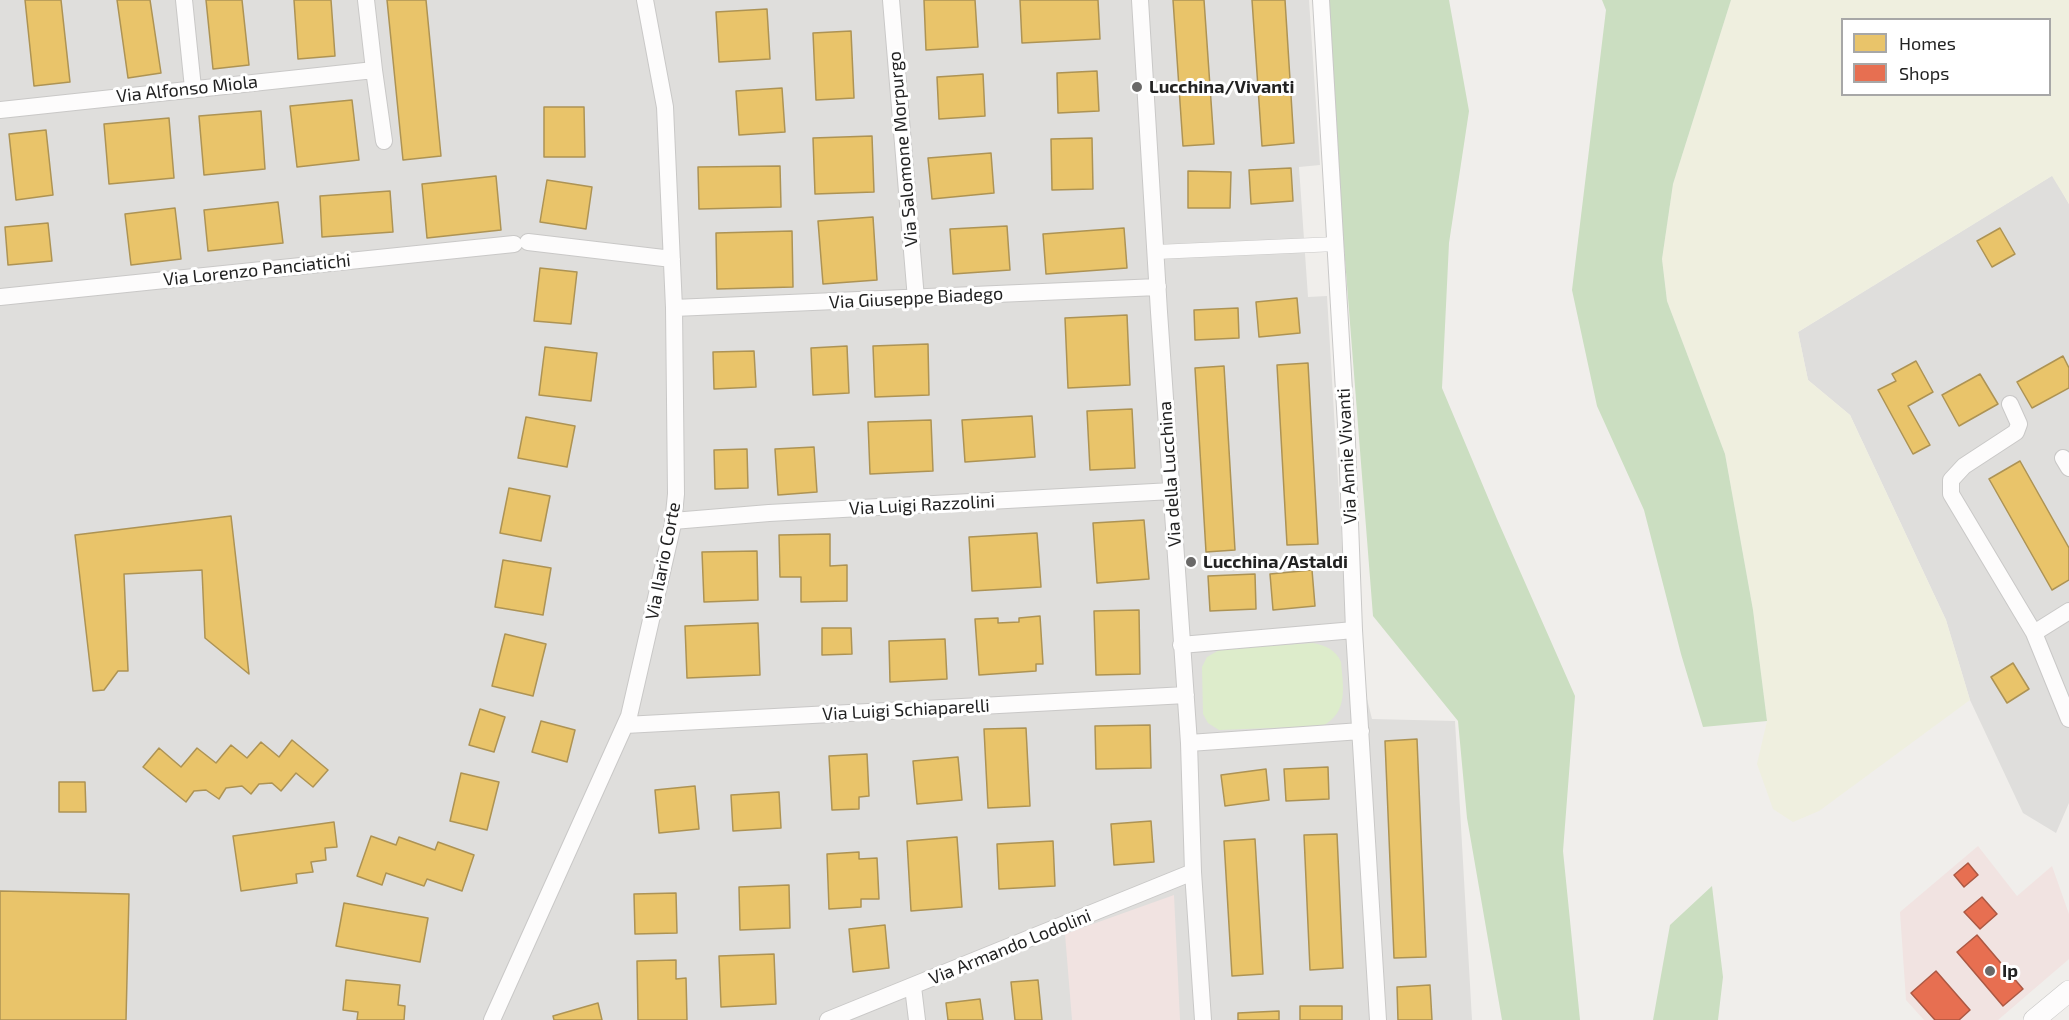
<!DOCTYPE html>
<html>
<head>
<meta charset="utf-8">
<style>
	body { margin:0 }
	#map { position:relative; width:2069px; height:1020px; overflow:hidden; background:#f0eeeb; font-family:"Exo 2",sans-serif }
	canvas { display:block }
	.legend { position:absolute; left:1841px; top:18px; width:210px; height:78px; box-sizing:border-box; background:#fff; border:2px solid #a7a7a7; margin:0; padding:8px 10px; list-style:none; font-size:18px; color:#222 }
	.legend li { display:flex; align-items:center; gap:12px; height:30px }
	.legend b { width:30px; border:2px solid #a7a7a7 }
</style>
</head>
<body>
<div id="map">
<canvas width="2069" height="1020"></canvas>
<ul class="legend">
<li><b style="height:16px;background:#e9c46a"></b>Homes</li>
<li><b style="height:16px;background:#e76f51"></b>Shops</li>
</ul>
</div>
<script>
const ctx = document.querySelector('canvas').getContext('2d');
ctx.lineJoin = 'round';
function paint(path, color) {
  ctx.fillStyle = color;
  ctx.fill(path, 'evenodd');
}
function trace(path, color, width, dash) {
  ctx.strokeStyle = color;
  ctx.lineWidth = width;
  ctx.lineCap = dash ? 'butt' : 'round';
  ctx.setLineDash(dash || []);
  ctx.stroke(path);
}
function write(font, color, halo, rows, align = 'center') {
  ctx.font = font + ' "Exo 2",sans-serif';
  ctx.lineWidth = 6;
  ctx.setLineDash([]);
  ctx.textBaseline = 'middle';
  ctx.strokeStyle = halo;
  ctx.fillStyle = color;
  for (const [text, x, y, turn = 0] of rows) {
    ctx.save();
    ctx.translate(x, y);
    ctx.rotate((+turn || 0) * Math.PI / 180);
    ctx.textAlign = isNaN(turn) ? turn : align;
    if (halo) ctx.strokeText(text, 0, 0);
    ctx.fillText(text, 0, 0);
    ctx.restore();
  }
}
paint(new Path2D(`
	M0,0H1309L1320,165L1299,167L1308,297L1327,296L1346,614L1372,719L1455,721L1472,1020H0Z
	M2053,175L2069,204V803L2056,833L2023,813L1970,700L1946,620L1850,415L1808,380L1798,332Z`), '#dfdedc');
paint(new Path2D(`
	M1978,846L2017,896L2052,866L2069,914V959L1998,1020H1924L1906,1000L1900,912Z
	M1174,895L1180,1020H1072L1065,934Z`), '#f1e3e1');
paint(new Path2D(`
	M1731,0H2069V204L2052,176L1798,332L1808,380L1850,415L1946,620L1970,700L1819,811L1793,822L1773,809L1757,764L1767,721L1753,610L1725,454L1667,301L1662,259L1673,184ZM1842,20H2050V94H1842Z`), '#efefdf');
paint(new Path2D(`
	M1313,643C1325,645 1336,650 1341,662C1343,686 1349,713 1322,726L1219,730L1208,723L1203,714L1202,667L1207,657L1221,649Z`), '#ddeccb');
paint(new Path2D(`
	M1329,0H1449L1469,111L1449,243L1442,388L1497,519L1575,696L1563,851L1580,1020H1502L1467,818L1458,721L1373,616L1339,183Z
	M1602,0H1731L1673,184L1662,259L1667,301L1725,454L1753,610L1767,721L1703,727L1681,654L1644,510L1597,406L1572,290L1606,10Z
	M1712,886L1723,977L1718,1020H1653L1670,925Z`), '#cbdec1');
const homes = new Path2D(`
	M25,0H61L70,82L34,86Z
	M117,0H150L161,73L128,78Z
	M206,0H242L249,65L213,69Z
	M294,0H331L335,56L298,59Z
	M387,0H426L441,156L403,160Z
	M924,0H975L978,47L926,50Z
	M1020,0H1098L1100,39L1022,43Z
	M1173,0H1204L1214,144L1183,146Z
	M1252,0H1285L1294,143L1262,146Z
	M767,9L770,59L719,62L716,12Z
	M851,31L854,98L816,100L813,33Z
	M1097,71L1099,111L1058,113L1057,73Z
	M983,74L985,116L939,119L937,77Z
	M782,88L785,132L739,135L736,91Z
	M352,100L359,160L297,167L290,106Z
	M544,107H584L585,157H544Z
	M261,111L265,169L204,175L199,116Z
	M169,118L174,178L109,184L104,124Z
	M46,130L53,195L16,200L9,134Z
	M872,136L874,192L815,194L813,138Z
	M1092,138L1093,189L1052,190L1051,139Z
	M991,153L994,193L932,199L928,158Z
	M780,166L781,207L699,209L698,167Z
	M1291,168L1293,201L1251,204L1249,170Z
	M1188,171L1231,172L1230,208H1188Z
	M496,176L501,230L427,238L422,184Z
	M547,180L592,187L586,229L540,222Z
	M390,191L393,232L322,237L320,196Z
	M278,202L283,243L208,251L204,210Z
	M175,208L181,259L131,265L125,214Z
	M873,217L877,280L823,284L818,221Z
	M48,223L52,261L8,265L5,227Z
	M1007,226L1010,270L953,274L950,229Z
	M1124,228L1127,268L1046,274L1043,234Z
	M2000,228L2015,254L1992,267L1977,241Z
	M792,231L793,287L717,289L716,233Z
	M540,268L577,272L571,324L534,321Z
	M1297,298L1300,333L1259,337L1256,302Z
	M1238,308L1239,338L1195,340L1194,310Z
	M1127,315L1130,385L1068,388L1065,318Z
	M928,344L929,395L875,397L873,346Z
	M847,346L849,393L813,395L811,348Z
	M545,347L597,353L591,401L539,395Z
	M754,351L756,387L714,389L713,352Z
	M2063,356L2069,368V388L2032,408L2017,382Z
	M1916,361L1933,392L1908,406L1930,445L1913,454L1878,390L1896,381L1892,374Z
	M1308,363L1318,544L1287,545L1277,365Z
	M1224,366L1235,550L1206,552L1195,368Z
	M1980,374L1998,404L1959,426L1942,395Z
	M1132,409L1135,468L1090,470L1087,411Z
	M1032,416L1035,457L965,462L962,420Z
	M526,417L575,426L567,467L518,458Z
	M931,420L933,471L870,474L868,422Z
	M814,447L817,492L778,495L775,449Z
	M747,449L748,488L715,489L714,450Z
	M2020,461L2069,548V580L2052,590L1989,479Z
	M509,488L550,496L541,541L500,533Z
	M231,516L249,674L205,638L202,570L124,574L128,671H118L104,690L93,691L75,535Z
	M1144,520L1149,579L1097,583L1093,523Z
	M1037,533L1041,587L972,591L969,537Z
	M830,534V566L847,565V601L801,602V577H780L779,535Z
	M757,551L758,600L704,602L702,552Z
	M503,560L551,568L543,615L495,607Z
	M1312,570L1315,606L1273,610L1270,574Z
	M1255,574L1256,609L1210,611L1208,576Z
	M1139,610L1140,674L1096,675L1094,611Z
	M1040,616L1043,664H1036V671L979,675L975,619L998,618V623L1019,622V618Z
	M758,623L760,675L687,678L685,626Z
	M822,628H851L852,654L822,655Z
	M505,634L546,644L533,696L492,686Z
	M945,639L947,679L890,682L889,641Z
	M2013,663L2029,689L2007,703L1991,677Z
	M480,709L505,717L494,752L469,745Z
	M541,721L575,730L567,762L532,752Z
	M1150,725L1151,768L1096,769L1095,726Z
	M1026,728L1030,806L988,808L984,729Z
	M1417,739L1426,957L1394,958L1385,741Z
	M292,740L328,770L313,787L296,773L281,791L272,783L259,784L251,794L242,786L226,788L219,799L206,790L194,791L186,802L143,767L159,748L181,767L197,748L216,763L231,745L247,758L261,742L279,757Z
	M867,754L869,796L859,797V809L832,810L829,756Z
	M958,757L962,800L917,804L913,761Z
	M1328,767L1329,799L1286,801L1284,769Z
	M1266,769L1269,800L1225,806L1221,775Z
	M461,773L499,782L487,830L450,821Z
	M59,782H85L86,812H59Z
	M695,786L699,829L659,833L655,790Z
	M779,792L781,828L733,831L731,795Z
	M1151,821L1154,862L1114,865L1111,824Z
	M334,822L337,847L325,848L326,860L311,862L313,872L296,874L297,883L241,891L233,836Z
	M1337,834L1343,968L1310,970L1304,835Z
	M371,836L396,845L399,837L435,850L438,842L474,855L462,891L427,879L424,886L386,873L382,885L357,876Z
	M957,837L962,907L911,911L907,841Z
	M1255,839L1263,974L1232,976L1224,841Z
	M1053,841L1055,886L999,889L997,844Z
	M859,852V859L877,858L879,899H861V907L829,909L827,854Z
	M789,885L790,928L740,930L739,887Z
	M0,891L129,894L126,1020H0Z
	M676,893L677,933L635,934L634,894Z
	M344,903L428,918L420,962L336,946Z
	M885,925L889,968L853,972L849,929Z
	M774,954L776,1004L721,1007L719,956Z
	M676,960V979L686,978L687,1020H638L637,961Z
	M346,980L400,985L398,1005L405,1006L404,1020H357L358,1012L343,1010Z
	M1038,980L1042,1020H1015L1011,982Z
	M1430,985L1432,1020H1398L1397,987Z
	M980,999L983,1020H948L946,1003Z
	M598,1003L602,1020H554L553,1016Z
	M1300,1006H1342V1020H1300Z
	M1279,1011V1020H1238V1013Z`);
paint(homes, '#e9c46a');
trace(homes, '#ad9354', 1.5);
const shops = new Path2D(`
	M1968,863L1978,875L1964,887L1954,875Z
	M1982,897L1997,914L1980,929L1964,912Z
	M1977,935L2023,989L2003,1006L1957,952Z
	M1936,971L1970,1010L1959,1020H1935L1911,993Z`);
paint(shops, '#e76f51');
trace(shops, '#ac5843', 1.5);
const pedestrian = new Path2D(`
	M1156,252L1336,244`);
const minor = new Path2D(`
	M184,0L193,88
	M891,0L916,299
	M1140,0L1159,312L1189,743L1193,872L1203,1020
	M1321,0L1347,442L1354,630L1378,1020
	M374,70L384,141
	M0,110L374,70L366,0
	M528,242L672,259
	M0,297L514,244
	M674,308L1158,287
	M2010,404L2019,424L2016,432L1964,466L1951,480V494L2034,633L2069,719
	M2063,458L2069,468
	M673,521L769,513L1172,491
	M2034,633L2069,611
	M1181,645L1354,630
	M625,725L1186,695
	M1189,743L1361,731
	M913,987L917,1020
	M492,1020L629,716L673,524L676,494L674,308L665,107L645,0
	M828,1020L1193,872`);
const tertiary = new Path2D(`
	M2034,1020L2069,991`);
trace(pedestrian, '#c9c8c7', 15);
trace(minor, '#c9c8c7', 18);
trace(tertiary, '#c9c8c7', 22);
trace(pedestrian, '#fdfcfc', 14);
trace(minor, '#fdfcfc', 16);
trace(tertiary, '#fdfcfc', 21);
for (const [x, y, r, color] of [
	[1137,87,6,"#6a6968"],
	[1191,562,6,"#6a6968"],
	[1990,971,6,"#6a6968"]
]) {
  const dot = new Path2D();
  dot.arc(x, y, r, 0, 2 * Math.PI);
  ctx.fillStyle = color;
  ctx.fill(dot);
  trace(dot, '#fff', 2);
}
write('bold 18px', '#222', '#fff', [
	["Lucchina/Vivanti",1149,87],
	["Lucchina/Astaldi",1203,562],
	["Ip",2002,971]
], 'left');
write('18px', '#222', '#fff', [
	["Via Alfonso Miola",187,89,-6],
	["Via Salomone Morpurgo",903,149,-95],
	["Via Lorenzo Panciatichi",257,270,-6],
	["Via Giuseppe Biadego",916,298,-3],
	["Via Annie Vivanti",1347,456,-93],
	["Via della Lucchina",1170,474,-94],
	["Via Luigi Razzolini",922,505,-3],
	["Via Ilario Corte",663,561,-79],
	["Via Luigi Schiaparelli",906,710,-3],
	["Via Armando Lodolini",1010,947,-22]
]);
</script>
</body>
</html>
